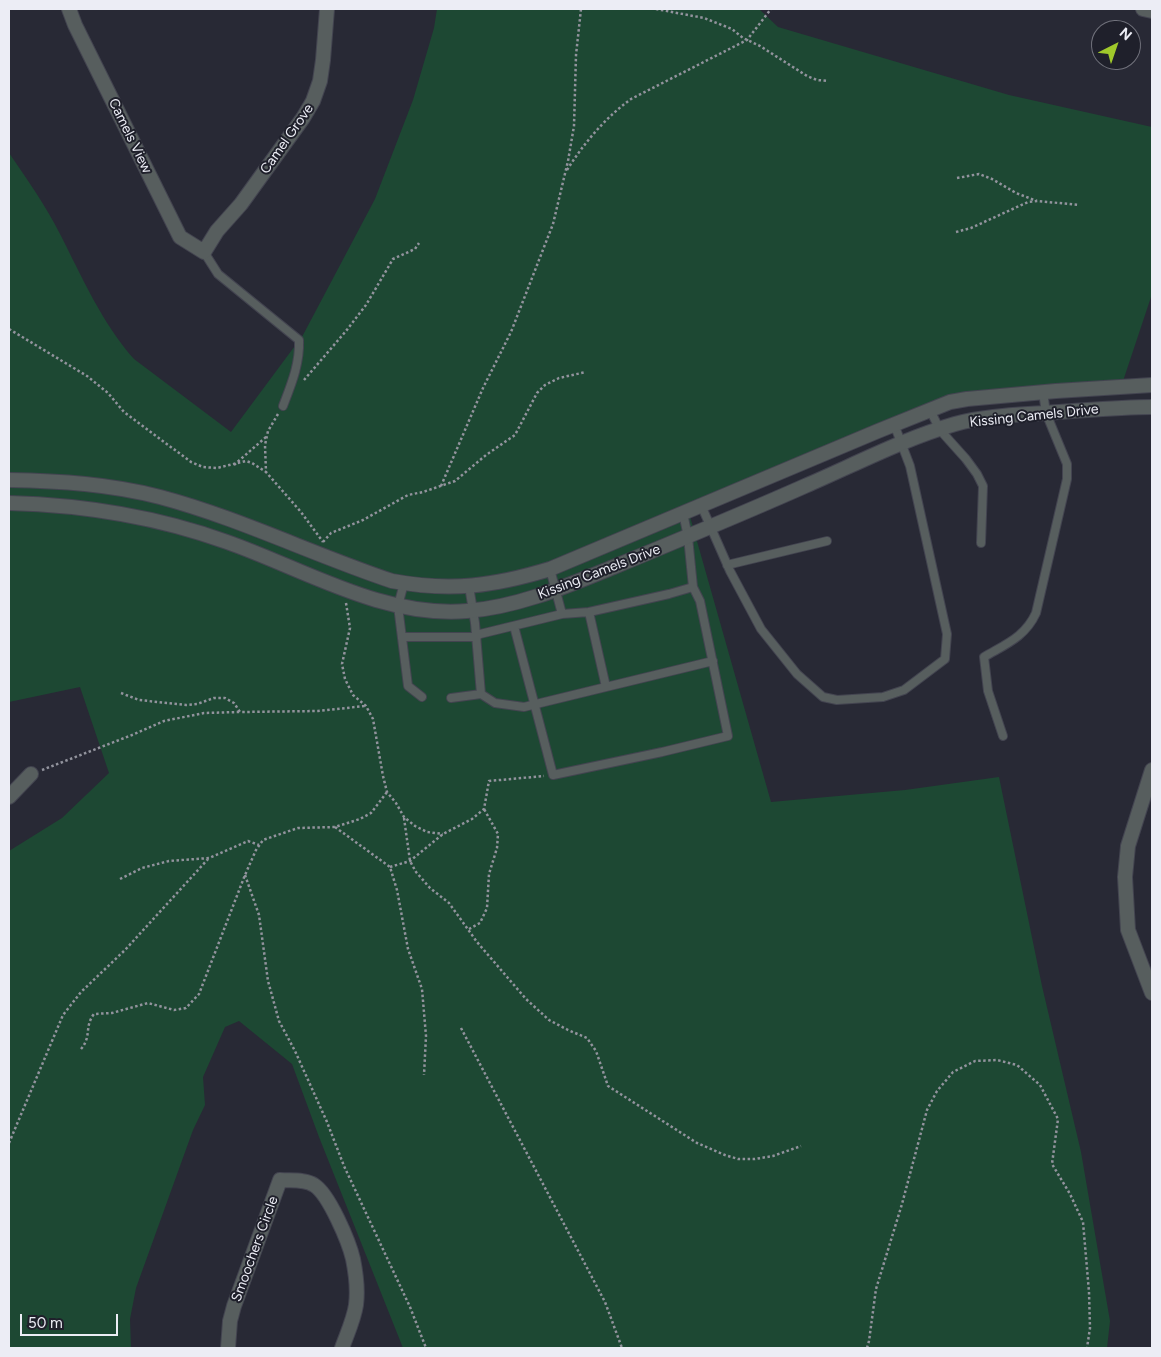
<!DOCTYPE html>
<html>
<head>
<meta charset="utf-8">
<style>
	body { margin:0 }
	#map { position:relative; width:1161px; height:1357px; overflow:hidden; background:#282935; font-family:Figtree,sans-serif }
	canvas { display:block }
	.frame { position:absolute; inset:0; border:10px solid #ecedf5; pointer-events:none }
	.north { position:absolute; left:1091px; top:20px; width:50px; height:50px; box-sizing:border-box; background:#1f202b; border:1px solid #71727c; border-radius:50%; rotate:41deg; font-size:14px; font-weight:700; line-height:20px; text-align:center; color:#ecedf5 }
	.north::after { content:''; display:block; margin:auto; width:18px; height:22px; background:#a0c92b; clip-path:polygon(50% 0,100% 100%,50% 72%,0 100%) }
	.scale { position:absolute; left:20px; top:1314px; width:98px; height:22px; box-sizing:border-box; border:2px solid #ecedf5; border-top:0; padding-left:6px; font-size:15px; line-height:18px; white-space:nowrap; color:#ecedf5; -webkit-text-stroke:4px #1f202b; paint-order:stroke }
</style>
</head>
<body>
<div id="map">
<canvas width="1161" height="1357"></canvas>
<div class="frame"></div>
<div class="north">N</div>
<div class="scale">50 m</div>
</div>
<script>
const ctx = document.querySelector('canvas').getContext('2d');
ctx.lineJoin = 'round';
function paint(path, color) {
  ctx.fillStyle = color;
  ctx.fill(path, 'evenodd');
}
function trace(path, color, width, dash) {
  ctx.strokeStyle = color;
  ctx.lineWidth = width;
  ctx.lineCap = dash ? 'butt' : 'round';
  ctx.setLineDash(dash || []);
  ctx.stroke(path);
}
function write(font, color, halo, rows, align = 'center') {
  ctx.font = font + ' Figtree,sans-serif';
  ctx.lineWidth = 4;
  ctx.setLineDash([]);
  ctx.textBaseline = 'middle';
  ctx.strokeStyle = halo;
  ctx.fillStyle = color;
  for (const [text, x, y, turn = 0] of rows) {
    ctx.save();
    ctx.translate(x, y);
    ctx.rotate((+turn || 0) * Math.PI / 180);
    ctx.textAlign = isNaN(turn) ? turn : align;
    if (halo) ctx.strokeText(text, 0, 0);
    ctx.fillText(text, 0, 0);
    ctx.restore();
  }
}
paint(new Path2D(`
	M437,9H759L778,27L1009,95L1152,127V294L1123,381L958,395L687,506L771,802L905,790L999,777L1042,986L1081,1152L1110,1321L1107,1348H403L319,1137L292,1064L239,1021L225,1027L203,1077L205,1105L193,1130L136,1288L130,1319L131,1348H9V851L62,818L109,773L80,687L9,702V153C27,179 46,206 60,234C82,277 102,323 134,359L231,432L303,335L375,199L413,100L434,28Z`), '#1d4833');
const service = new Path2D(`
	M204,252L218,274L299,340C300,364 291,385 283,406
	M930,410L940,430L966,459L977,474L983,486L981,543
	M701,505L730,571L761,629L797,674L823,697L837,700L883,697L904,690L945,659L947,634L910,466L894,424
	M727,565L827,541
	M404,583L398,606L408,686L422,697
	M469,586L475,623L481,694
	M589,612L669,594L693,587L688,537L683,513
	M514,626L553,775L662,752L728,736L700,601L693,587
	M476,635L562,614
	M402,637H477
	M606,687L713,661
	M451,698L481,694L495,703L524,707L606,687L589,612L562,614L550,569
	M1003,736L988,691L984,657C1006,644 1025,637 1036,613L1067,479V464L1046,413L1043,392`);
const minor = new Path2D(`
	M69,9L75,25L180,237L204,252L217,231L241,204L303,118L313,101L320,81L323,60L327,9
	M1143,9L1152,11
	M9,480C60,481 110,484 160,497C239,518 314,555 392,581C451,592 494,586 550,569L878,431L950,402L967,399L1056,391L1152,385
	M9,503C85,505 155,516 227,542C304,569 382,618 467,611C519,607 569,585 616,566C679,540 742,514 805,486C854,465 903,439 955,424C984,416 1015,415 1044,413C1080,411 1116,407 1152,407
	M1152,770L1128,846L1125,877L1128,930L1152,993
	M9,797L31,774
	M228,1348L230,1321L234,1306L280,1180C291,1181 305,1179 314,1185C329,1194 349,1242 353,1259C356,1274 358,1290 356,1305C354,1319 347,1334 342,1348`);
trace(service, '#434450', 10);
trace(minor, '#434450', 16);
trace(new Path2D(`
	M656,9L704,18L732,29L743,38L760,46L807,76L817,80L828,81
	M567,170C584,143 605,118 631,99L747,40L771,9
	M957,178L979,174L992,179L1016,193L1037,201
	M956,232L971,228L1028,202L1038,201L1079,205
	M9,329L87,376L108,393L124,412L191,462L203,467L217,468L246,461L252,463L266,472
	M304,380L346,331L366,305L393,259L415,249L419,243
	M278,414L268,431L265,445L266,472L301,512L323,542
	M234,465L266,437
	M441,486L483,388L511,332L553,224L568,161L574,126L576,55L581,9
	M323,542L331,533L363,520L408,495L423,492L455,481L486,455L515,435L537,393L545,385L559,378L586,372
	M346,603L350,628L342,664L345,679L353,695L366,706L373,719L383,776L387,792L396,803L404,817L415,826L427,832L443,834
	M121,693L139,700L186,705L197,704L214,698H225L234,703L240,712L318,711L365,706
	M42,770L132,735L164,721L204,713L240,712
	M404,818L410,861L416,872L430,888L449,903L477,942L526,999L549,1020L568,1030L587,1038L596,1051L608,1086L697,1143L725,1155L738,1159H755L773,1156L801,1146
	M335,827L390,867L397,890L408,949L422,989L426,1036L424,1075
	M390,867L410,861L443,834L472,819L484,809L489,781L544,776
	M245,875L259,915L268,981L279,1021L295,1051L327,1122L344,1166L410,1307L426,1348
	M120,879L142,868L169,861L209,858L248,841L259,845
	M469,929L480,923L487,908L489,874L497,848L498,834L484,809
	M461,1028L605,1302L622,1348
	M81,1049C92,1036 84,1027 94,1014L112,1013L148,1003L174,1010L186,1008L199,994L245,875L256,850L263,840L298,828L335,827L360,819L371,813L387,792
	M9,1143L63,1015L81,992L125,950L209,858
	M867,1348L869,1341L876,1289L902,1204L927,1110L937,1091L953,1072L975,1061L997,1060L1017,1065L1040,1085L1058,1119L1052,1164L1070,1194L1083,1222L1089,1292L1090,1328L1087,1348`), '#92939d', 2.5, [2.5, 2.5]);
trace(service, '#575e5e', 8);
trace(minor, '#575e5e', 14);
write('14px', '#ecedf5', '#1f202b', [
	["Camels View",130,136,64],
	["Camel Grove",287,139,-55],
	["Kissing Camels Drive",1034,416,-6],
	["Kissing Camels Drive",599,572,-21],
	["Smoochers Circle",255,1249,-70]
]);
</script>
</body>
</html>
